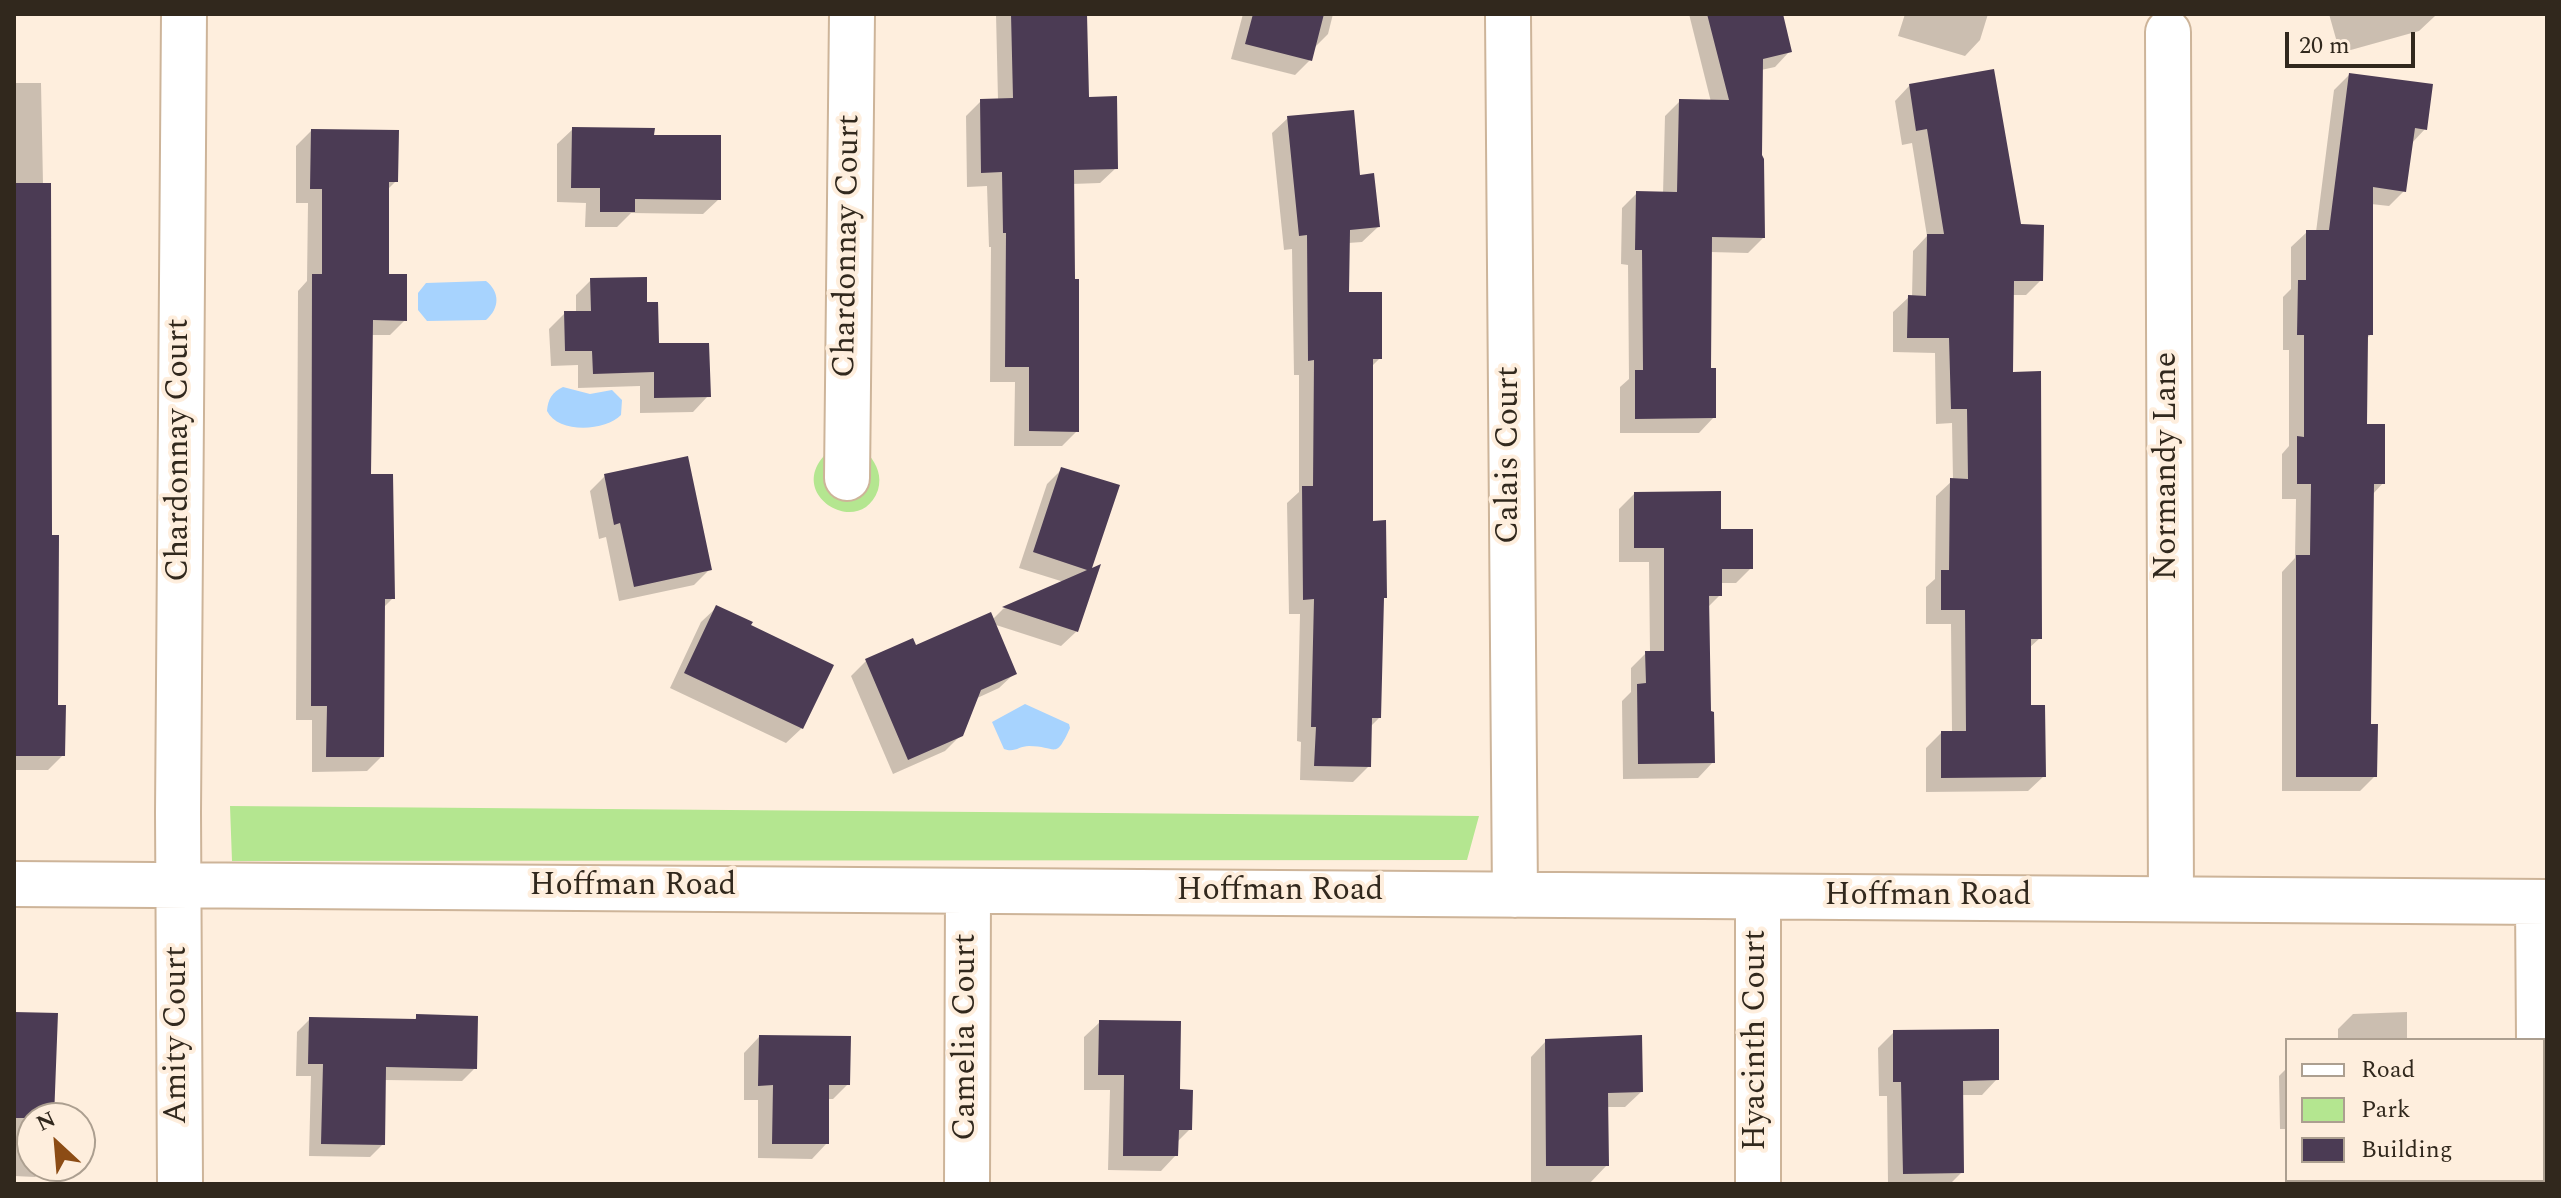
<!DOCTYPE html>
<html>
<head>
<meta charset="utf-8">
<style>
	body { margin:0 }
	#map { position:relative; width:2561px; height:1198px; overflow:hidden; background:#feeedd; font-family:Spectral,serif }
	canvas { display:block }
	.frame { position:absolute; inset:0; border:16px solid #31281d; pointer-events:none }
	.legend { position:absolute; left:2285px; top:1038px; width:260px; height:144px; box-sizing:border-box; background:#feeedd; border:2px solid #ac9f90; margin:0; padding:10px 14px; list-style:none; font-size:24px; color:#31281d }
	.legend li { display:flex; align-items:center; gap:16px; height:40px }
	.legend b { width:40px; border:2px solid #ac9f90 }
	.north { position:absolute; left:16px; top:1102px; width:80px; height:80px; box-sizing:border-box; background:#feeedd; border:2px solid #ac9f90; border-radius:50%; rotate:334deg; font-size:22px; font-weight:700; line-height:32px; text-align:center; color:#31281d }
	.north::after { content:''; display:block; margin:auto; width:28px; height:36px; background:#8c4c15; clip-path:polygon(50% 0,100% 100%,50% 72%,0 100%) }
	.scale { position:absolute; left:2285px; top:32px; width:130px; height:36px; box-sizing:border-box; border:4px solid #31281d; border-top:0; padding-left:10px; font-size:24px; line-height:28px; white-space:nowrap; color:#31281d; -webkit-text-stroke:6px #feeedd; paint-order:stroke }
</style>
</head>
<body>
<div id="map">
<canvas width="2561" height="1198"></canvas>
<div class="frame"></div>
<ul class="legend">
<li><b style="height:10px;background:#fff"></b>Road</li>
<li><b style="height:22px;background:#b4e690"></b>Park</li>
<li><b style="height:22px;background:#4b3b54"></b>Building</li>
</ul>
<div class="north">N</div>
<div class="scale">20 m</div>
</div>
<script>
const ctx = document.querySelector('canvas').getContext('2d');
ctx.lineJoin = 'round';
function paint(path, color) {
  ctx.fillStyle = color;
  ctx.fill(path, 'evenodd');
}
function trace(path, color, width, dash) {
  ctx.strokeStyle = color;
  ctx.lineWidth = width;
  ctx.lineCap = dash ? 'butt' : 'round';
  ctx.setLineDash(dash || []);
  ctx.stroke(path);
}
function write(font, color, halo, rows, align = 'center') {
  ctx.font = font + ' Spectral,serif';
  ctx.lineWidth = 8;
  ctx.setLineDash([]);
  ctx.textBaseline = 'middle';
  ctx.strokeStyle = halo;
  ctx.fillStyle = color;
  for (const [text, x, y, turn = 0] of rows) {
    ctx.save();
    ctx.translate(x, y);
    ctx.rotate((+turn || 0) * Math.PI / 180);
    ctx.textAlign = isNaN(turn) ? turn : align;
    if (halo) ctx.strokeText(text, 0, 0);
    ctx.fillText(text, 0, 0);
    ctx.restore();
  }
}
paint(new Path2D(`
	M829,451L869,455C877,465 882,476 878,490C860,541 781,493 829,451Z
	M230,806L1479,816L1467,860L232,861Z`), '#b4e690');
paint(new Path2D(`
	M486,281C500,292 500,308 486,320L427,321L418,310V293L426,283Z
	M563,387L590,394L612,390L622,400L621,415C606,431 558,434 547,411C548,399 552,392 563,387Z
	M1025,704L1069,724L1070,728C1055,761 1057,746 1029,746C1019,746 1015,753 1004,749L992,722Z`), '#a7d3fe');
paint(new Path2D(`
	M996,14H1085L1087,99L1116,168L1100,183L1072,184L1077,431L1062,446H1014L1015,382H990L991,247H989L987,186L967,187L966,116L981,101L998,100Z
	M1243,14H1333L1328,34L1313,49L1310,60L1295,75L1231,59Z
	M1689,14H1781L1790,51L1775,67L1761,70L1763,238L1748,253L1710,252L1709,370L1714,417L1699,433H1620V387L1629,379L1628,265L1621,264L1622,208L1637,193L1663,194L1665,116L1680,101L1711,102Z
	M1905,14H1988L1980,40L1965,56L1898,36Z
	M2329,14H2434L2435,16L2419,31L2340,53Z
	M2349,75L2425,129L2411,144L2404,191L2389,206L2371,204V334L2366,339L2365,426L2383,483L2372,495L2369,726L2375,776L2360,791H2282V572L2295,558L2296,499H2282V454L2289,446V350H2283V297L2291,289V247L2307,232H2316L2334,90Z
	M14,83H41L50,537L56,707L63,755L48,770H14Z
	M1910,85L2019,226L2041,280L2026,295H2012L2011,374L2040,638L2029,648V707L2044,776L2028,791L1926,792V748L1941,733H1952L1951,624H1926V587L1935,579L1936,496L1953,480L1952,423L1936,424L1935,353L1893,352V312L1909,297H1912L1913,251L1927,236L1912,143L1902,145L1895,101Z
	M1288,118L1358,177L1378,227L1362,242L1348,243L1347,294L1380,358L1371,367V523L1382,600L1379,718L1370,727L1369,766L1353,782L1300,780L1301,742L1297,741L1300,614H1289L1287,503L1299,492V375H1294L1292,249L1284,250L1272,133Z
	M573,129L652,137L719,199L703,214L631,213L617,227H585L586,203L557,202V144Z
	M311,131L396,181L387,190V276L405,320L390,335H371L369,476L393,598L383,608L382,756L367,771L312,772V720H296L298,291L307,281L308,203H296V146Z
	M591,280L708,396L693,412L640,413V386L578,388V365L551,366L549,329L565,313H576V295Z
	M1062,469L1089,572L1077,631L1061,646L993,624L1015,673L999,688L975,699L961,735L945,751L893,774L851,676L866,661L912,641L915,647L992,620L1003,609L1064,582L1019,568L1047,484Z
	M605,476L710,569L694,585L619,601L606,537L599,539L590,491Z
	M1634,494L1719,531L1751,568L1736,583H1720V595L1707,608L1709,713L1713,762L1698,778L1623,779L1622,701L1631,692V668L1646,653H1650L1649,562H1619V509Z
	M717,607L748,626L802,728L786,743L670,688L701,622Z
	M2407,1012V1040H2338V1029L2353,1014Z
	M14,1014L52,1118H32V1166H46L35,1177L14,1176Z
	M417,1017L475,1068L462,1081L384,1080L383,1144L370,1157L309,1156L311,1076H296L297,1032L310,1019L413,1021Z
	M1100,1022L1178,1091L1190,1129L1176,1143V1155L1161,1171L1108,1170L1110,1090H1084V1037Z
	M1894,1032L1997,1079L1982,1095H1961L1962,1172L1950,1184H1888L1887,1096H1879L1878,1048Z
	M759,1037L848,1084L833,1099H827V1143L812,1159L758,1158V1100H744V1053Z
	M1546,1041L1641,1092L1625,1107H1606L1607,1165L1589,1184H1531V1057Z
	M2287,1068V1129H2280L2279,1076Z
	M2341,1180H2422L2418,1184H2341Z`), '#0003');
paint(new Path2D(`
	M1011,14H1087L1089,97L1117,96L1118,169L1074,170L1075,279H1079V432L1029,431V367H1005L1006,233H1003L1002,172L981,173L980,99L1013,98Z
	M1253,14H1324L1312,61L1245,44Z
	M1707,14H1783L1792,52L1763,59L1762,155L1764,159L1765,238L1712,237L1711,368H1716V418L1635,419V370H1643L1642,250H1635L1636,191L1677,192L1679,99L1729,100Z
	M1994,69L2021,224L2044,225L2043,281H2014L2013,372L2041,371L2042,639H2031V705H2045L2046,777L1941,778V731H1966L1965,610H1941V570H1949L1950,478L1968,479L1967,409H1951L1949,338H1907L1908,295L1926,296L1927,234H1944L1927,129L1916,131L1909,84Z
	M2349,73L2433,84L2427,130L2415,128L2406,192L2373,187V335H2368L2367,424H2385V484H2374L2371,724H2378L2377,777H2296V555H2310L2311,484H2297V436L2304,437V335H2297L2298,280H2306V230H2329Z
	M1354,110L1360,175L1374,173L1380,227L1350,230L1349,292H1382V359H1373V521L1386,520L1387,598H1384L1381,718H1372L1371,767L1314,766L1316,727H1311L1314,599L1303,600L1302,486H1313L1314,360L1308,361L1307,235L1299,236L1287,116Z
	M572,127L655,128L654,135H721V200L635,199V212H600V188H571Z
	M311,129L399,130L398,182H389V274H407V321L373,320L371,474H393L395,599H385L384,757H326L327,706H311L312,274H322V189H310Z
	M14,183H51L52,535H59L58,705H66L65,756H14Z
	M647,277V302H658L659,343H709L711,397L654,398V372L593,374L592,351H565L564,311H591L590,278Z
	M688,456L712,570L634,587L620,523L614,525L604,474Z
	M1061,467L1120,485L1092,568L1101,564L1078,632L1002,607L1087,570L1033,552Z
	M1721,491V529H1753V569H1722V596H1709L1711,711L1714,712L1715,763L1638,764L1637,684L1646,683L1645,651H1664V548H1634V492Z
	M716,605L753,622L751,625L834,665L803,729L684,673Z
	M991,612L1017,674L981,690L963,736L908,760L865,659L913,638L916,645Z
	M14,1012L58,1013L54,1118H14Z
	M416,1014L478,1016L477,1069L386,1067L385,1145L321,1144L323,1064H308L309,1017L416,1019Z
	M1099,1020L1181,1021L1180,1089L1193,1090L1192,1130H1179L1178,1156H1123L1124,1075H1098Z
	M1999,1029V1080L1963,1081L1964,1173L1903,1174L1901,1082H1893V1030Z
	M759,1035L851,1036L850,1085H829V1144H772L773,1085L758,1086Z
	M1642,1035L1643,1092L1608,1093L1609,1166H1546L1545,1039Z`), '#4b3b54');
const minor = new Path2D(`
	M1508,16L1515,895
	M2168,32L2171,899
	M847,478L852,14
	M14,884L2547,902
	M2538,902L2539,1040
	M2539,1180V1184
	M180,1184L178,812L184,14
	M967,1184L968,891
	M1758,1184V897`);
trace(minor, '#cdb499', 48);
trace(minor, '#fff', 44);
write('32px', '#31281d', '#feeedd', [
	["Chardonnay Court",849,246,-89],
	["Chardonnay Court",181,450,-90],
	["Calais Court",1511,455,-90],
	["Normandy Lane",2169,466,-90],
	["Hoffman Road",633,888],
	["Hoffman Road",1280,893],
	["Hoffman Road",1928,898],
	["Amity Court",179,1035,-90],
	["Camelia Court",968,1037,-90],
	["Hyacinth Court",1758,1040,-90]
]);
</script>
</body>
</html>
